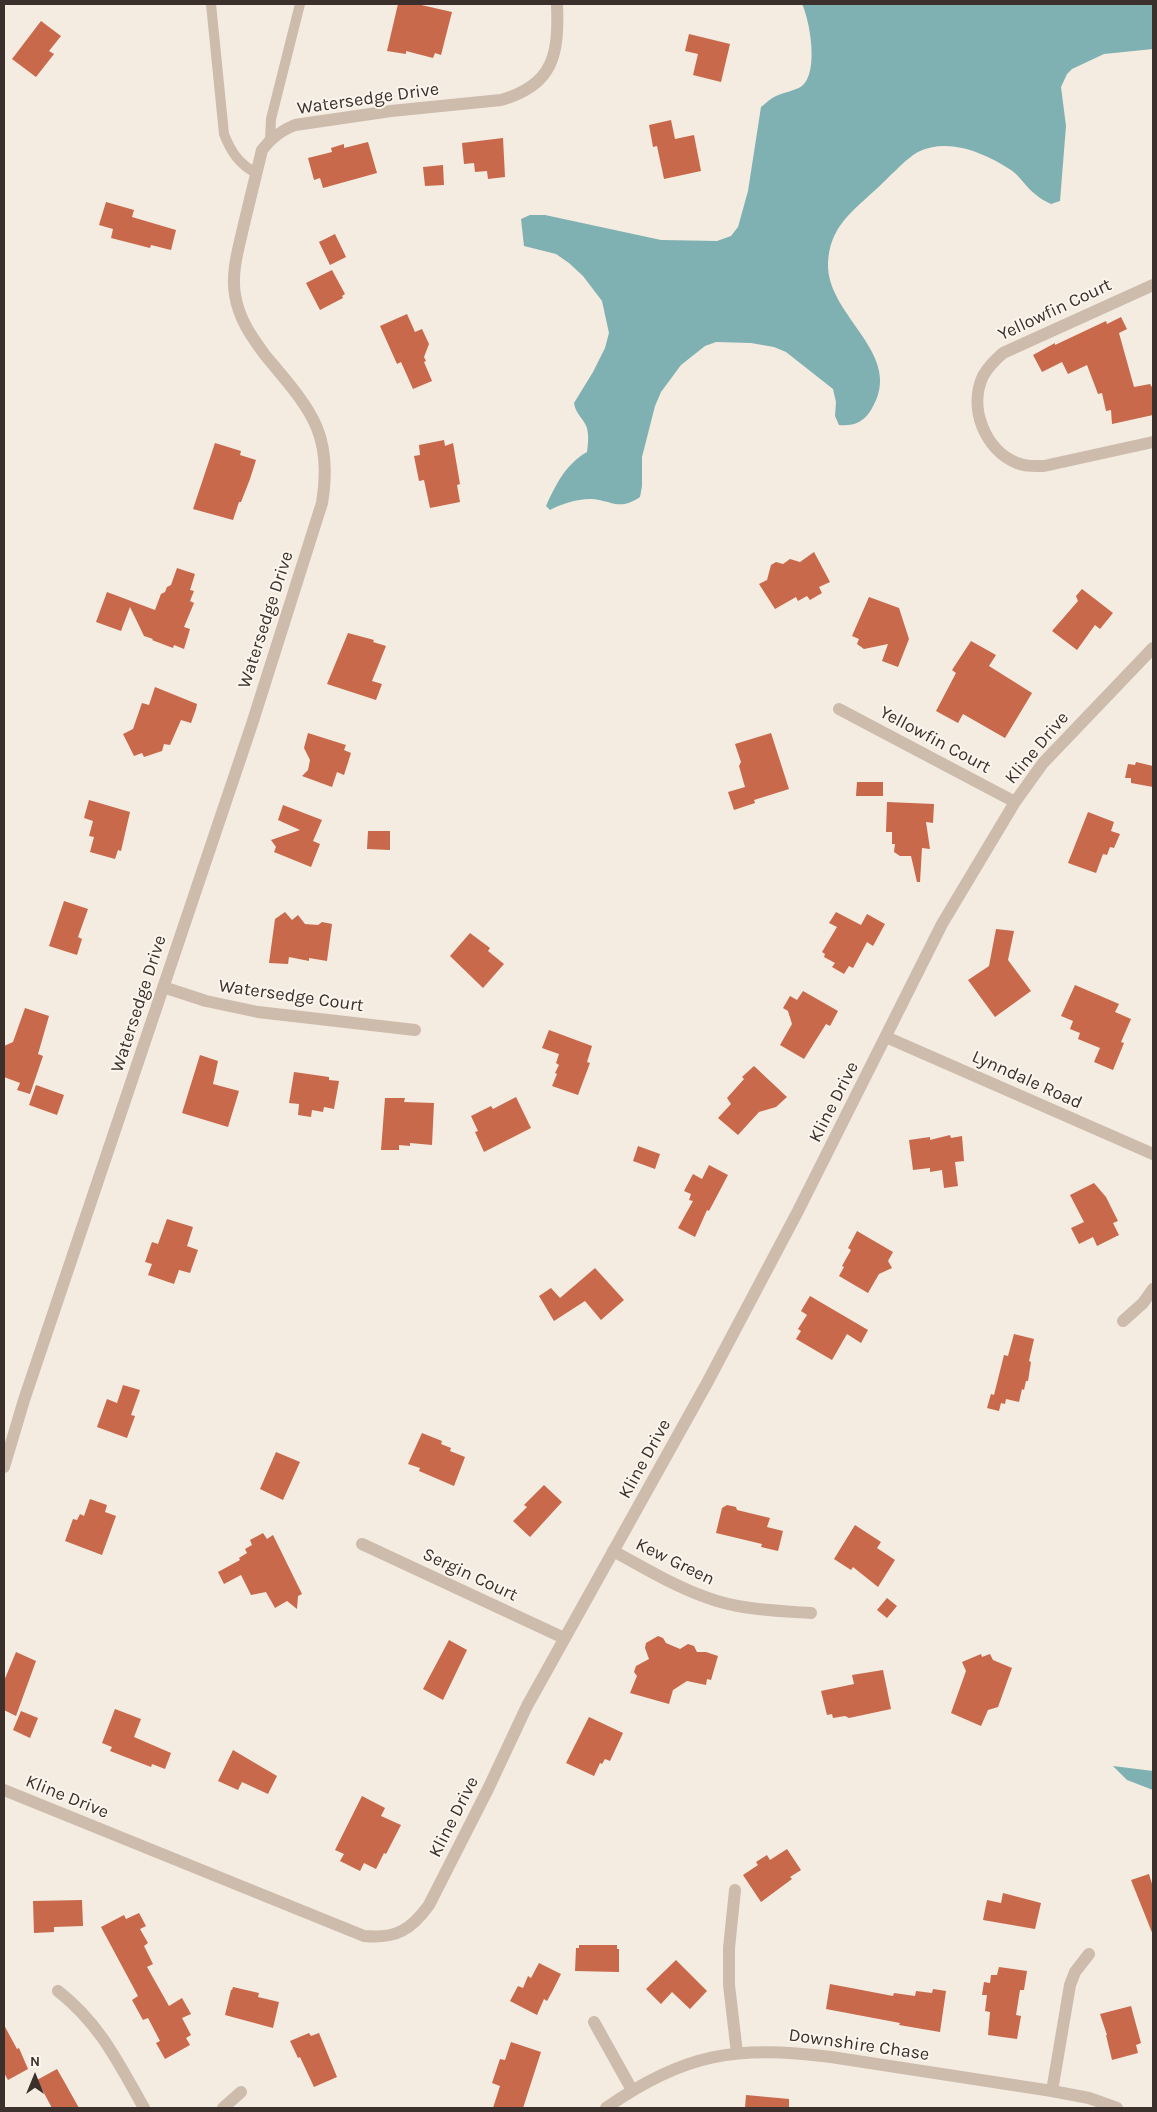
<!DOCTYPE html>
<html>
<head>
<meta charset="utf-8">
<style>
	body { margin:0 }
	#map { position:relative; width:1157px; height:2112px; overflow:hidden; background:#f4ebe1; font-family:Karla,sans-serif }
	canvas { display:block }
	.frame { position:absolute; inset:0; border:5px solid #3b302b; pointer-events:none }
	.north { position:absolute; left:10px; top:2052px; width:50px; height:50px; -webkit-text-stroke:4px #fbf5ee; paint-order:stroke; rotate:0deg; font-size:14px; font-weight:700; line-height:20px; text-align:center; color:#3b302b }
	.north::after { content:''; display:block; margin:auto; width:18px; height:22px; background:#3b302b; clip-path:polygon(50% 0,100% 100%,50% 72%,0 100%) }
</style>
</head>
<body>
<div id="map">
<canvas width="1157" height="2112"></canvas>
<div class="frame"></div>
<div class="north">N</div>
</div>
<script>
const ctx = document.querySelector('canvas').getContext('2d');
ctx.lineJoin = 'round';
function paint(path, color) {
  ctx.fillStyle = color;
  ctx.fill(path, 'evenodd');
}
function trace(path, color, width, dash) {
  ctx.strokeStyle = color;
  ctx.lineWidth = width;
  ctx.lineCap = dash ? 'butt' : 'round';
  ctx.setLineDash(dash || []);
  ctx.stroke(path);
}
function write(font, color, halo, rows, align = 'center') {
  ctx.font = font + ' Karla,sans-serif';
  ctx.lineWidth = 4;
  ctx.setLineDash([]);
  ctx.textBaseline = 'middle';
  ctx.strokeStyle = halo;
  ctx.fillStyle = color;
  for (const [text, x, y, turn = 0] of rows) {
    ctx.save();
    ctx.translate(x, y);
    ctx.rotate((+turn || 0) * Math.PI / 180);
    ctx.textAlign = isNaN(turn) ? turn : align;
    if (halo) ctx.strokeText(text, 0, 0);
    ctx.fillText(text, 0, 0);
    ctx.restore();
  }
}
paint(new Path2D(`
	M802,4H1153V49L1104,54L1072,69L1067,74L1061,87L1066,126L1060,201L1051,204C1045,201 1039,198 1035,194C1026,187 1020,176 1011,170C985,153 948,137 918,152C905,159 885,182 873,192C849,214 830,228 828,263C826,317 907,354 871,410C863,423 853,426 839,425L835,416L836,402L833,389L786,352L774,347L751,343L716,342L705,346L681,365L661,392L655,406L642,457V486L640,497C619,511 613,501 592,499C580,498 560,504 550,510L546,506C556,484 566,464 587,452C588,444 589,436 587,428C584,419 575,413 574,403L593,372L605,348L609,333L602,301L583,276L569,263L556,254L524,246L521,219L530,215H545L661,240L717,241L731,236L738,227L748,191L761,107C766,103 771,98 776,96C784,92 795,91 802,86C819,72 810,21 802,4Z
	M1113,1766L1153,1771V1790L1127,1780Z`), '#7fb0b2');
paint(new Path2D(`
	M398,4H417L452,12L441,55L435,53L433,58L406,51V54L387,51Z
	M41,21L61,36L49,51L54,54L36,77L12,59Z
	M689,34L730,44L721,82L693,75L698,54L685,51Z
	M671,120L675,139L694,135L701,171L664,179L657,146L653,147L649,125Z
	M503,138L505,177L488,179L487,171L475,172L474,163L464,164L462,143Z
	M368,142L377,173L323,188L320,178L314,180L308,158L332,152L331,148L344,144V148Z
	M443,165L444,185L425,186L423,167Z
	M106,202L134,210L132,217L176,230L171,250L151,245L150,248L111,238L113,229L99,225Z
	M335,234L346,257L330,265L319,242Z
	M332,270L345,294L342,296L343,298L320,310L306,283Z
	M407,314L415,332L422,329L429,344L424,357L426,361L424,362L432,381L413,389L401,362L397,364L380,326Z
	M1121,317L1127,329L1119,333L1134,387L1150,384L1153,389V415L1112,424L1111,410L1106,411L1102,393L1098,394L1087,365L1068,374L1062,362L1042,372L1033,355L1055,343V345L1106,321L1107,324Z
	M444,440L445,446L453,443L460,484L457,485L460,502L430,508L424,480L419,481L414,456L420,455L419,445Z
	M215,443L241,451L240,455L256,460L250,479L241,502H239L233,520L193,509Z
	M814,552L830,582L819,587L822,593L810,600L807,596L798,601L796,597L775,609L759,584L767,580L771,565L776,562L783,564L790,559L800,562Z
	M177,568L195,574L190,590L194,591L190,601L194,603L184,627L190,629L184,649L174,645L173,648L152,640L153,639L144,636L130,607L121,631L96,622L107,592L155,610L161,594L165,592L167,587L171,585Z
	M1082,589L1113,613L1100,629L1095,625L1077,650L1052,631L1078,601L1076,596Z
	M869,597L899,608L909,639L898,667L882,661L888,644L864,649L857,644L859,639L852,636Z
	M348,633L374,640L373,642L386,646L372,681L382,684L376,700L327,684Z
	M971,641L996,655L989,666L1032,693L1005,738L963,714L958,723L936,711L956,673L952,670Z
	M155,687L197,704L196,709L191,723L181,720L170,745L164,744L162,751L144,757L142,753L134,756L123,734L133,729L142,703L149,705Z
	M308,733L346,745L344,750L351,753L344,775L337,772L332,787L302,776L308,770L310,760L304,748Z
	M771,733L789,789L754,800L755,803L734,810L728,792L745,787L739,766L741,762L735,744Z
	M1136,762L1153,766V787L1131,783V778H1125L1128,764L1135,765Z
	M857,782H883V796H856Z
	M89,800L130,812L121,851L118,850L115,859L90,852L94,837L89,836L93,821L84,818Z
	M887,802L934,804L933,823L926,822L930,849L922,848L920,882H917L911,856H900L894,852L895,844H892V832H886Z
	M283,805L322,820L313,841L320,844L311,867L274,852L276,847L271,840L300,830L278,820Z
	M1088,812L1114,822L1111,831L1120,834L1114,848L1110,847L1107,855L1103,854L1096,873L1068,863Z
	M368,831H390V850L367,849Z
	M64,901L88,909L78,937L82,939L77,955L49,946Z
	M285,912L292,920L298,915L305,924L318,925L322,922L332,924L327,961L309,958V961L289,957L288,964L269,963L275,919Z
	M836,912L861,925L867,914L885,924L873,946L867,942L853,968L849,966L844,974L832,967L835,963L824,957L825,954L822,952L837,927L829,923Z
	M996,929L1014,931L1008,960L1031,991L995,1017L968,980L989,966Z
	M470,933L490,948L488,951L504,964L483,988L450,956Z
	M1075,985L1119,1004L1115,1012L1131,1019L1121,1042L1124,1043L1113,1070L1094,1062L1100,1048L1078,1039L1080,1033L1070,1029L1073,1021L1061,1016Z
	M803,991L838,1011L830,1026L826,1024L804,1059L780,1045L792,1024L788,1011L783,1008L790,996L797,1000Z
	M25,1008L49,1016L38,1054L43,1056L30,1094L17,1090L20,1083L4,1077V1046L13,1042Z
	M549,1030L592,1046L587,1062L590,1063L578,1095L552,1086L557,1074L555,1073L559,1065L556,1063L559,1054L542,1048Z
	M200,1055L218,1061L213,1084L239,1091L228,1127L182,1113Z
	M754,1066L787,1097L776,1107L759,1112L738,1135L718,1118L731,1104L727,1098L744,1079L742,1077Z
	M294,1072L329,1077V1080L339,1081L334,1109L324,1107L323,1112L312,1110L311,1117L298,1115L299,1104L289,1103Z
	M36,1085L64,1095L57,1115L29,1105Z
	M516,1097L531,1128L484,1152L475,1132L478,1131L471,1116L491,1106L493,1109Z
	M385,1098H405L404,1102L434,1103L432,1145L410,1143V1146L399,1145V1150H381Z
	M950,1135L951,1138L962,1136L964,1161L955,1162L958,1186L944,1188L942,1170L930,1172V1168L913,1170L909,1140L930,1137V1140Z
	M638,1146L660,1154L655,1169L633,1161Z
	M709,1165L728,1175L709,1211L707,1210L695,1237L678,1228L693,1201L689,1200L691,1194L684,1191L693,1174L702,1179Z
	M1094,1183L1106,1197L1118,1221L1113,1223L1119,1235L1097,1246L1093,1237L1079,1244L1071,1228L1084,1222L1070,1195Z
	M167,1219L193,1227L187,1246L198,1250L190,1273L179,1270L174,1284L148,1275L152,1264L145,1262L152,1242L158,1244Z
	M857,1231L893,1252L888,1261L892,1268L879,1274L868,1293L839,1276L844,1267L842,1266L851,1250L848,1248Z
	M595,1268L624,1300L601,1320L585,1301L554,1321L539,1296L551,1288L560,1298Z
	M810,1296L868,1330L861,1343L847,1334L832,1360L796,1339L801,1331L798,1329L807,1315L801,1311Z
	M1014,1334L1034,1339L1029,1361L1031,1362L1028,1381H1026L1024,1390L1022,1389L1019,1402L1006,1399L1005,1404L1001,1403L999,1411L987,1408L991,1394L994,1395L1004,1355L1008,1356Z
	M123,1385L140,1390L131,1415L135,1416L127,1438L97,1427L107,1399L117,1403Z
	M422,1433L442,1441L441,1444L451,1448L450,1451L465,1457L454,1486L419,1471L420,1468L408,1464Z
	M276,1452L300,1462L283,1500L260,1489Z
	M544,1485L562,1502L530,1537L513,1521L527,1507L524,1505Z
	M90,1499L107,1505L105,1512L116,1516L102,1555L65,1541L73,1519L77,1520L80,1514L84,1516Z
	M727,1505L736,1507L737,1510L770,1518L767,1527L783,1531L778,1551L761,1547L762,1544L716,1533L722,1508Z
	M855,1525L881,1542L877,1548L895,1560L878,1587L853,1567L851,1570L834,1559Z
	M263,1533L267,1539L273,1535L302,1594L298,1596L297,1609L287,1601L275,1608L266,1592L251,1595L241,1575L224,1584L218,1572L240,1560L239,1558L247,1553L245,1549L252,1545L250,1540Z
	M887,1598L897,1606L887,1618L877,1610Z
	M658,1636L663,1638L666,1643L680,1649L688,1644L694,1646L697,1652H706L718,1656L711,1680L707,1679L706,1685L687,1681L673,1690L669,1704L630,1693L637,1676L634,1672L636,1666L649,1659L645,1648L646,1643Z
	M449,1640L467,1650L443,1700L423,1689Z
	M16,1652L36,1661L16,1716L4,1710V1681Z
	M981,1654L982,1657L990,1654L993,1660L1012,1668L998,1707L988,1710L981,1726L951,1713L966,1671L962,1662Z
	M883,1670L891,1709L849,1718L845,1716L833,1718L832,1714L827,1715L821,1691L854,1684L852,1675Z
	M115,1709L141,1719L134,1737L171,1753L165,1769L152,1764L151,1767L110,1751L112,1747L102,1743Z
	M21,1711L38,1718L30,1738L13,1730Z
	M589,1717L623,1733L610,1761L605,1759L602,1764L600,1763L594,1776L566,1763Z
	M233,1750L277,1776L268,1794L242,1782L238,1790L218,1781Z
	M362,1796L385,1808L381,1816L401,1825L386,1854L384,1853L376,1869L364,1863L360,1871L340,1861L344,1854L335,1850Z
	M787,1849L801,1870L790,1877L792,1879L761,1902L743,1875L758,1865L756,1862L767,1855L770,1860Z
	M1149,1874L1153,1887V1935L1131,1880Z
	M1003,1893L1041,1903L1035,1929L983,1920L987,1900L1001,1903Z
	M82,1900L83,1926L54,1927V1932L34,1933L33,1901Z
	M139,1913L146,1926L140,1929L148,1943L144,1946L153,1964L147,1967L169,2006L182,1998L191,2014L182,2018L191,2035L186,2038L190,2045L165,2059L156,2043L160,2041L148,2018L143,2020L132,2000L138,1996L101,1927L124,1915L126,1919Z
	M579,1945H617V1949H619V1972L575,1971L576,1948H579Z
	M676,1960L707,1991L690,2009L672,1992L661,2004L646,1989Z
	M539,1963L561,1974L552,1992L547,2001L544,1999L537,2015L510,2001L518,1986L523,1988L528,1976L531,1978Z
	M999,1967L1027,1971L1024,1990H1020L1016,2015L1021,2016L1017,2039L988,2035L990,2012L985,2011L987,1995H982L984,1982L990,1983L991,1975H997Z
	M830,1984L893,1996L894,1993L915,1996L916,1991L932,1993L933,1989L946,1991L940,2032L899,2025L900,2023L826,2009Z
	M233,1987L259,1993L258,1997L279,2002L273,2028L225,2015L231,1990H232Z
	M1131,2006L1141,2043L1136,2045L1138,2053L1112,2060L1106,2035H1107L1100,2014Z
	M4,2025L17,2049L19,2048L28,2069L8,2080L4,2073Z
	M309,2033L311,2036L319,2033L337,2077L314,2087L300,2057L298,2058L290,2041Z
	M511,2042L541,2052L523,2108H493L500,2086L492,2083L500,2059L505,2060Z
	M57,2069L65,2083L79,2108H52L37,2080Z
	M746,2095L789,2099V2108H745Z`), '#c8694b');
trace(new Path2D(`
	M211,4L224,134C231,152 239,164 256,173
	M270,140L271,119L300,4`), '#cdbbac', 10);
trace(new Path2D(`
	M1153,285L1003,353C995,360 988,367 983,376C968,408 985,450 1017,463C1026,467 1035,466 1044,466L1153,442
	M839,709L1015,802
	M163,987L206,1001L258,1012L415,1030
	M886,1037L1153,1154
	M1123,1321L1143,1303L1153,1289
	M4,1467L24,1400L252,724L322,503C334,431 308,407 265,355C251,336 239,319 235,295C231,271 239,247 244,224C250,199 256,175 262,150C271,138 280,131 295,125L391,111L501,100C554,85 559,54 557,4
	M362,1544L564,1638
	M613,1551C647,1569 680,1590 717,1601C747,1610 779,1611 811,1613
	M4,1790L364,1936C396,1939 411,1930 429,1905L488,1789L527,1706L707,1383L798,1211L942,924L1015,802L1043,763L1153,648
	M735,1890L729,1948V1985L737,2053
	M58,1991C100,2024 118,2062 144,2108
	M594,2022L632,2090
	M1052,2091L1070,1985L1075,1972L1089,1954
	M223,2108L241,2092
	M606,2108C684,2053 737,2045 831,2057L1052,2091L1089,2098L1117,2108`), '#cdbbac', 12);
write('18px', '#3b302b', '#fbf5ee', [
	["Watersedge Drive",368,99,-8],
	["Yellowfin Court",1055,310,-25],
	["Watersedge Drive",266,620,-72],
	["Yellowfin Court",935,740,28],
	["Kline Drive",1037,748,-50],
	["Watersedge Court",291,996,8],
	["Watersedge Drive",139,1004,-72],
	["Lynndale Road",1027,1080,24],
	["Kline Drive",834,1102,-63],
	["Kline Drive",645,1459,-61],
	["Kew Green",675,1562,26],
	["Sergin Court",470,1575,25],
	["Kline Drive",67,1797,22],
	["Kline Drive",454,1817,-63],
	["Downshire Chase",859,2045,8]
]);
</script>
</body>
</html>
